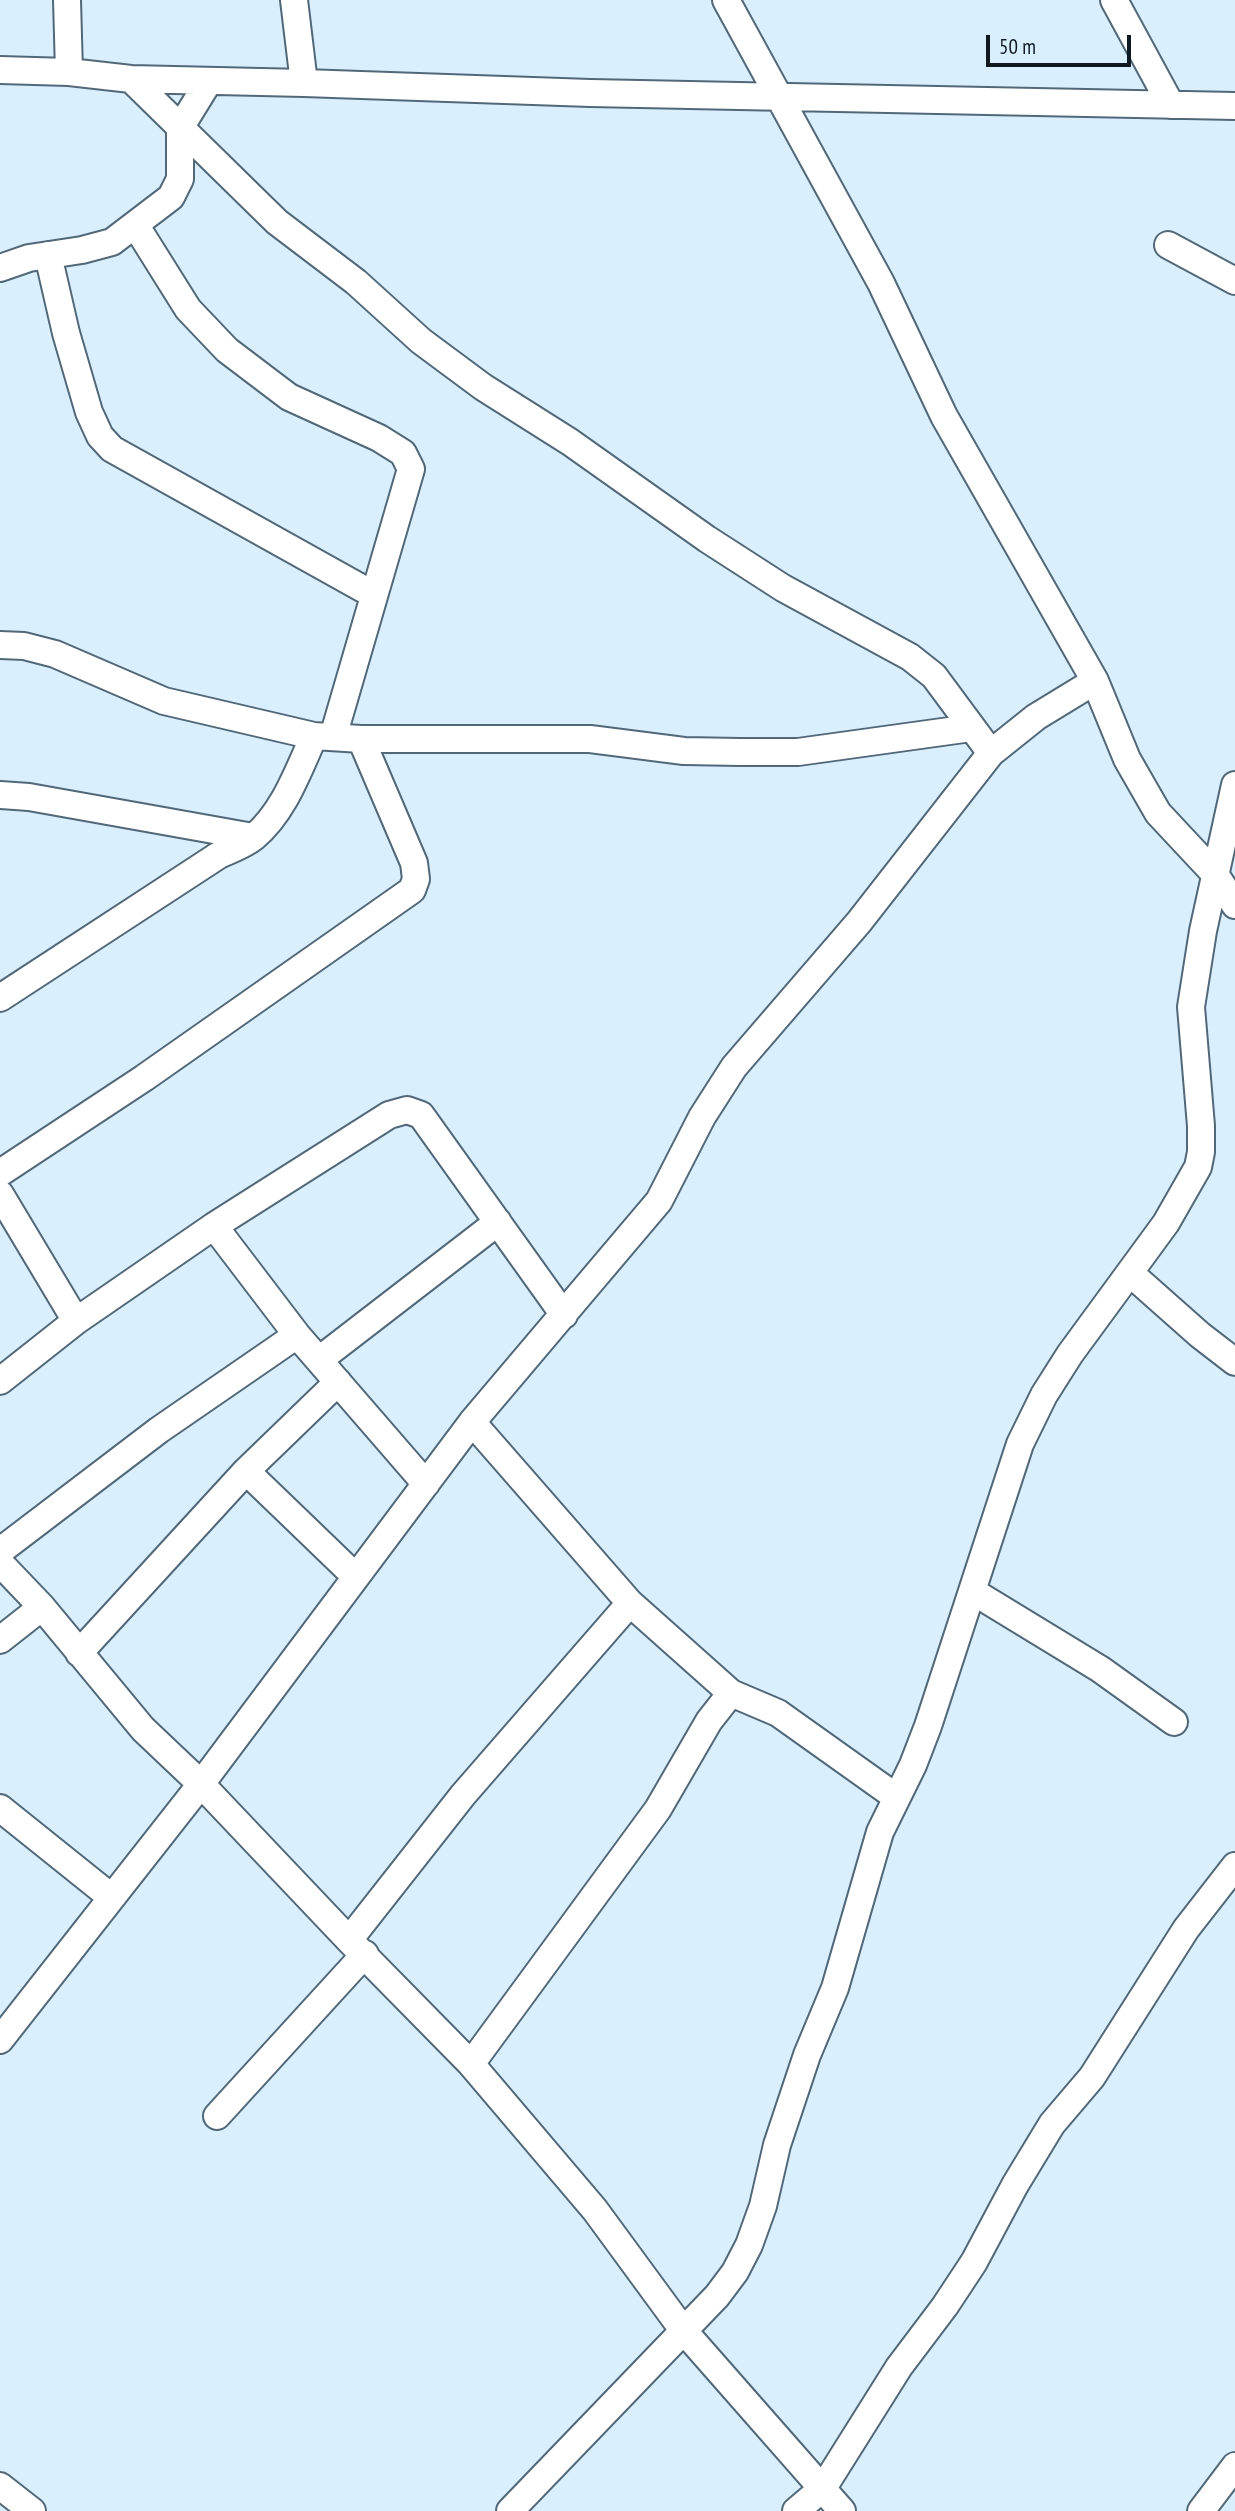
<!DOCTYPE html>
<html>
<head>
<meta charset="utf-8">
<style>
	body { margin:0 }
	#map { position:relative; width:1235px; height:2511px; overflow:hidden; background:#daeffe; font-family:"PT Sans Narrow",sans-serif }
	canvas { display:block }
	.scale { position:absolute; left:986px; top:35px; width:145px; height:32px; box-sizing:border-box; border:4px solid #10191f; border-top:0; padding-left:9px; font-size:21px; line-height:24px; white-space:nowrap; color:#10191f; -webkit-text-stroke:5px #daeffe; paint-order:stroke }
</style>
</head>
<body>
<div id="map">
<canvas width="1235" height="2511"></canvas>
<div class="scale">50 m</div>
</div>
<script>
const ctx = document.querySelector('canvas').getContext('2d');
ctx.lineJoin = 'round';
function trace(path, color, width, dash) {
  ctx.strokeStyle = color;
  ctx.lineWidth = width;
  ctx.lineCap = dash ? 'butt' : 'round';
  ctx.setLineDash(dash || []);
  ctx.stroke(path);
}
const minor = new Path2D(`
	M67,0L69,72
	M294,0L304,83
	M726,0L881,283L944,416L1095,681
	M1114,0L1171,105
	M0,70L69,72L131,79L304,83L590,93L1235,106
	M131,79L277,222L356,282L421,341L483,387L570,442L707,539L783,588L910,657L934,676L991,753
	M136,226L188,309L227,350L289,397L379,438L403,453L411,469L333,737
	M1168,245L1235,281
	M48,255L66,333L89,412L100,436L112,449L374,595
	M0,268L29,258L82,250L112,242L171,197L180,179V128L209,81
	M0,645L24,646L55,654L164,701L314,736L361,739H590L684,751L740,752H798L971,728
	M0,795L29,797L253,837
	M0,998L219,855C230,850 244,845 254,837C284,812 298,771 314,736
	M0,1173L144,1078L412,890L416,879L414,863L361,739
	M0,1194L76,1321
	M214,1226L297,1335L426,1484
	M1130,1273L1200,1335L1235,1362
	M319,1360L498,1222
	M0,1381L76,1321L214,1226L389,1115L407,1110L421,1115L564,1315
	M472,1422L630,1603L731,1693
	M246,1471L356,1577
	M0,1551L159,1430L297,1335
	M0,1563L42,1607L143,1729L201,1784L349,1940L471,2064L595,2210L683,2330L842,2511
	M972,1591L1100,1669L1174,1722
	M0,1640L42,1607
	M79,1653L246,1471L338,1382
	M0,1808L111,1897
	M349,1940L463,1795L630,1603
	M0,2040L201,1784L472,1422L659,1201L702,1117L734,1067L859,922L991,753L1036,717L1095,681L1127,759L1158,813L1215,874L1235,905
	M471,2064L658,1809L709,1721L731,1693L778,1713L896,1797
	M217,2116L365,1954
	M0,2486L32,2511
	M510,2511L717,2296L735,2272L749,2245L763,2206L777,2145L807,2055L835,1988L880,1832L913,1765L928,1726L1020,1444L1044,1395L1070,1354L1166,1223L1198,1167L1201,1152V1126L1191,1007L1203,931L1235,785
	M796,2511L823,2488L899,2367L945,2306L974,2262L1015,2185L1052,2124L1092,2077L1186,1929L1235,1866
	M1201,2511L1235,2466`);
trace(minor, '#516878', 30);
trace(minor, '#fff', 26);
</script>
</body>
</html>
